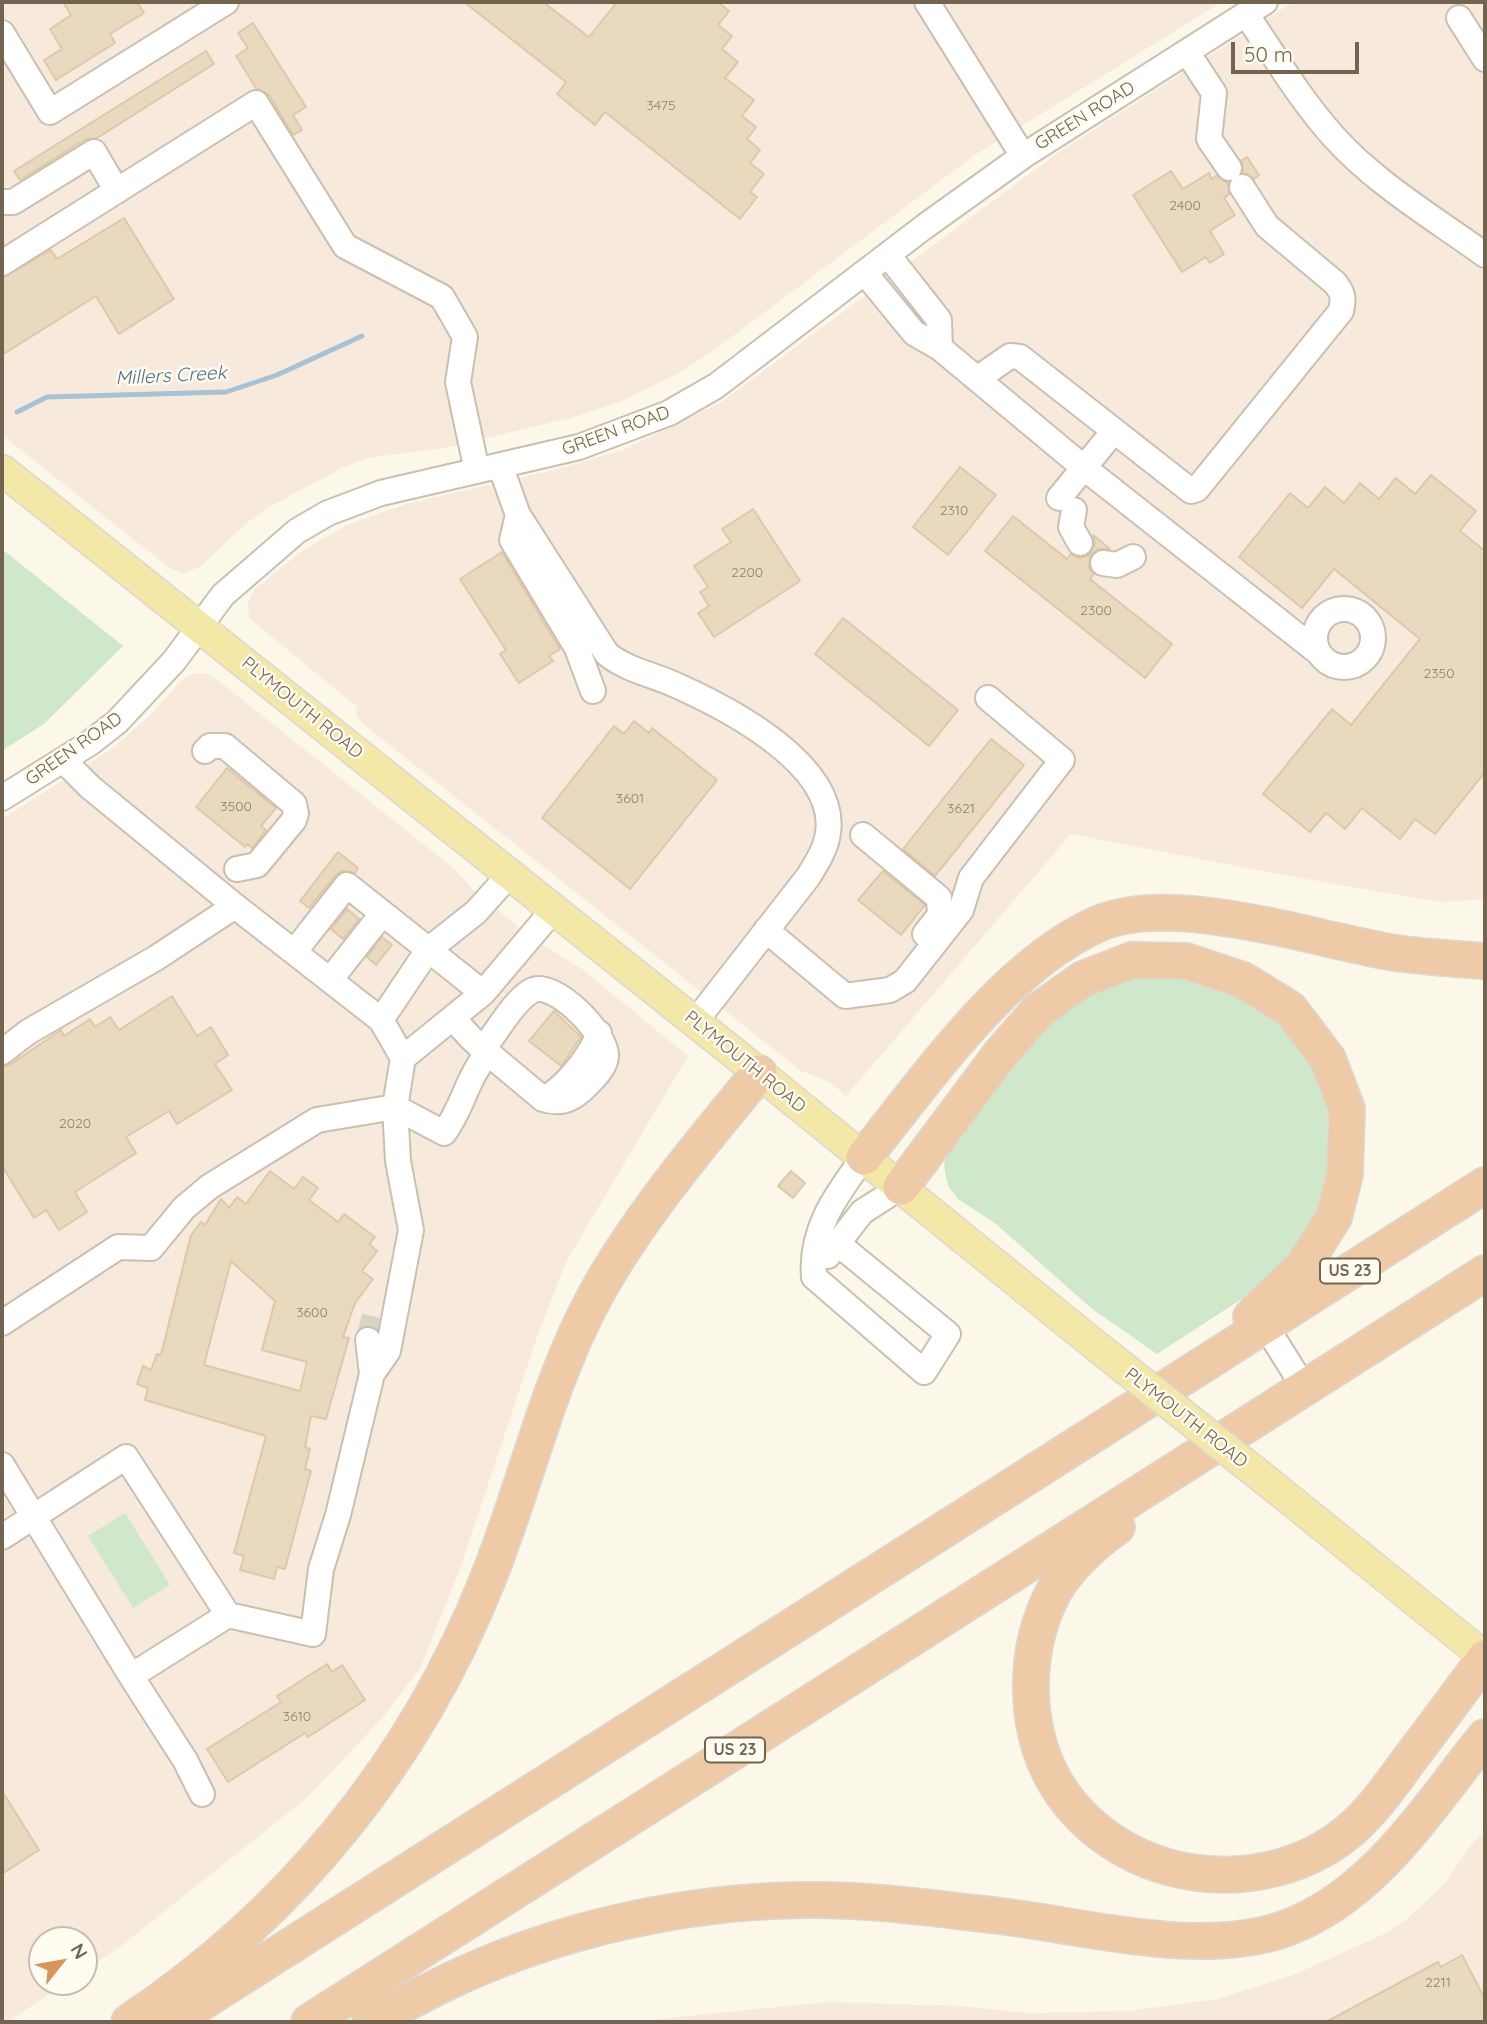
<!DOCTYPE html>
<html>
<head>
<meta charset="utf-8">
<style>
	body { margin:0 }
	#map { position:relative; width:1487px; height:2024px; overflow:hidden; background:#fbf8ea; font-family:Quicksand,sans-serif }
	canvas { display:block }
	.frame { position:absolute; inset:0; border:4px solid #73644f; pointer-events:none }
	.north { position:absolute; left:28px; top:1926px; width:70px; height:70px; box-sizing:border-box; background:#fefbf0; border:2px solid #c6bfb0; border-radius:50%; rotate:59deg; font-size:19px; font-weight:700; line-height:28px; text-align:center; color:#73644f }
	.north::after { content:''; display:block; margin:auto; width:24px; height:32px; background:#d9945a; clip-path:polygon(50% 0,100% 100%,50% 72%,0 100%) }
	.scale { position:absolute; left:1231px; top:42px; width:128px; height:32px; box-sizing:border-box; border:4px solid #73644f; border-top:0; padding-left:9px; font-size:21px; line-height:24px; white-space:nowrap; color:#73644f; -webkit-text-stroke:5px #fefbf0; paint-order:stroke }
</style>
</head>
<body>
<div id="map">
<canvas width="1487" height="2024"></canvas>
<div class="frame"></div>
<div class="north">N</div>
<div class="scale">50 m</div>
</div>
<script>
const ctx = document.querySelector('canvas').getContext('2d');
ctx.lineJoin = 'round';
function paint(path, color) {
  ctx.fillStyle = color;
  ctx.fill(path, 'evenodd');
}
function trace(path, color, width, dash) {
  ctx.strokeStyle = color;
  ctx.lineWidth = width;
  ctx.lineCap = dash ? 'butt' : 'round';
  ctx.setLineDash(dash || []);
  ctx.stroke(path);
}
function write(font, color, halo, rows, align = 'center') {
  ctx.font = font + ' Quicksand,sans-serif';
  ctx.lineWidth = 5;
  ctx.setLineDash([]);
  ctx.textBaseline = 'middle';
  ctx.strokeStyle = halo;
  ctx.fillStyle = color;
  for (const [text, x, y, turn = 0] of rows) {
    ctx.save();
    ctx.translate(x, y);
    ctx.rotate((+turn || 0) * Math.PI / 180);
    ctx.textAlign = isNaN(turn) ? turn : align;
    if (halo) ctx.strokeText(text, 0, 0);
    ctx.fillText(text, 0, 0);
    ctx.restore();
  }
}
paint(new Path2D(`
	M2,2H1222L975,155L717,348L677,374L620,402L570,418L445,448L367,458L342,468L271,506L248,522L201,566L183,574L168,567L2,435Z
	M1293,2H1485V899L1440,902L1283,875L1071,834L846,1096L830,1082L801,1071L363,724L356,715L357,707L250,619L247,605L254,590L302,551L349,524L406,504L558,469L623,450L720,403L1059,152Z
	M195,673L208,674L220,682L455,869L472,889L529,936L582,969L688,1056L566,1262L537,1337L461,1566L420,1669L383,1717L308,1797L121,1946L84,1971V1940H42V1982H67L8,2022H2V819L113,748L149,716L182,680Z
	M1485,1831V2022H628L827,2002L961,2006L1027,2013L1129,2011L1217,1999L1293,1975L1382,1935L1405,1921L1444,1884L1470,1846Z`), '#f7eadc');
paint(new Path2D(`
	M2,549L123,646L45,723L2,751Z
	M1168,973L1223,980L1277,1015L1315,1061L1334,1110L1330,1204L1291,1267L1157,1354L1091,1308L996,1224L958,1199L948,1186L944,1166L946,1155L955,1138C1003,1079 1046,1007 1119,979C1133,974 1153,975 1168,973Z
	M125,1513L170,1585L133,1608L88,1536Z`), '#cee8c9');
trace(new Path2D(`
	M17,412L47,397L226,392L277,375L362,336`), '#a7c2d4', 5);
const building = new Path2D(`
	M63,2H137L144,13L110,34L115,43L56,80L44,60L62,49L50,29L71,15Z
	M464,2H543L589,37L617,2H718L729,11L718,25L732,36L722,49L738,62L725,78L754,100L742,116L756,127L747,139L760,150L750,163L764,174L750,192L757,197L740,219L605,112L595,125L557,94L566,82Z
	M253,23L306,107L293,115L302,130L293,135L269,95L256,88L236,56L248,48L238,33Z
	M206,51L214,64L97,138L86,139L20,180L14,171Z
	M1247,157L1259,175L1254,179L1243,172L1242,160Z
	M1171,171L1183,189L1209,173L1212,179L1216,176L1228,183L1229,194L1224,198L1235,215L1210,231L1224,254L1210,263L1206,257L1182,272L1133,195Z
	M124,218L174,299L119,334L96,296L2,355V278L51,250L57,259Z
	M960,467L996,495L948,555L913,527Z
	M1431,475L1476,511L1460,531L1485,551V772L1435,834L1415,819L1400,839L1362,808L1345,829L1326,813L1310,832L1263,794L1332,709L1351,725L1420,639L1334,569L1302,608L1239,557L1290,493L1308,508L1325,487L1344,503L1360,483L1379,499L1396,478L1415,494Z
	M753,509L800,581L714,637L698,613L709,606L700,592L708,587L694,566L731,542L722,529Z
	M1013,516L1067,559L1071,554L1079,558L1088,556L1095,544L1093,535L1110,549H1098L1091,554L1089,568L1094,574L1090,579L1172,644L1145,678L985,551Z
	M502,552L560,649L549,656L553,661L519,683L500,654L506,650L460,579Z
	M843,618L958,710L929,746L815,654Z
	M634,721L649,733L652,728L717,780L630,889L542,818L614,726L624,734Z
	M991,739L1024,765L935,876L903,849Z
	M227,768L276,808L261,826L266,830L252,848L247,844L245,847L196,807Z
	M338,852L358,868L355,873L342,871L336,875L309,908L300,901Z
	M883,871L925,905L901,935L858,900Z
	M347,909L359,919L343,939L331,929Z
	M382,937L392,945L376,965L367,957Z
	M172,996L197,1036L211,1027L228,1055L215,1064L232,1090L177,1124L169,1111L126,1137L136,1153L75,1192L87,1212L59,1230L46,1210L34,1218L2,1166V1067L11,1064L61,1030L64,1036L90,1019L95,1027L110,1017L119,1030Z
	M554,1011L581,1037L561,1066L529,1041Z
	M270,1171L294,1189L303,1177L318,1188L309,1200L338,1222L344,1214L375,1237L369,1244L377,1251L362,1271L373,1279L355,1303L343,1337L349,1338L326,1419L311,1416L305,1447L310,1449L305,1469L311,1471L285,1569L277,1567L274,1579L240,1570L244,1556L234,1553L266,1436L145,1400L148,1388L137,1384L143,1366L151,1370L157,1354L161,1355L191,1235L201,1222L205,1225L221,1199L229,1208L237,1197L246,1204ZM231,1261L275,1301L262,1350L307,1362L300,1391L204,1365Z
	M791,1171L805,1183L793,1198L778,1186Z
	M327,1664L332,1672L342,1665L365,1700L308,1737L305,1733L228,1782L207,1749L281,1702L277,1696Z
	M2,1791L39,1850L2,1874Z
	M1462,1955L1485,1999V2022H1326L1438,1962L1441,1967Z`);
paint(building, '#e9d9bf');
trace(building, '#dfc8a5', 2);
trace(new Path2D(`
	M368,1340L374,1315`), '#d9d3c3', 24, [24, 12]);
const minor = new Path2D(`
	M927,2L1023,156
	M1246,14C1274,55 1300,99 1333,136C1376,184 1434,218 1485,255
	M1459,18L1485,59
	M2,33L50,112L226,2
	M1187,52L1214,93L1209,139L1229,168
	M2,202H13L94,152L117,191
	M888,255L939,320L940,348
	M2,263L256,103L345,246L442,297L465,337L458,382L477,471
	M865,273L914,333L940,348L1083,467L1318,652
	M977,379L1010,356L1020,357L1191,491L1197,489L1341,311C1344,298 1343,293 1335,283L1267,226L1242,187
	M500,465L518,515L607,654C628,671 656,675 680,687C731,710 838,766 828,833C826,849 816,864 808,877L695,1022
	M1059,498L1114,431
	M1074,510L1071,527L1080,543
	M518,515L512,540L577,648L593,691
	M1103,563L1117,565L1133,557
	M1315 638a29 29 0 1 1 58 0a29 29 0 1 1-58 0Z
	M205,751L210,746H225L294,804L296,813L294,820L257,865L237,869
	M63,760L90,787L235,906L381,1020
	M2,798L90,743L117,722L174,661L223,595L297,531L328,513L381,493L579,447L669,413L716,386L924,227L1023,156L1265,2
	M863,835L939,898L940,915L925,934
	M766,930L845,996L890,990L905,981L961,910L971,878L1062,760L988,698
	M294,952L347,885L483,993
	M330,980L382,914
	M454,1018C464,1032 475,1043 488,1053L543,1099C559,1104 570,1101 582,1090C590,1082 607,1067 606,1055C606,1033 553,978 531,991C512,1003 497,1032 483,1049
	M2,1052L28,1032L156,958L235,906
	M403,1058L381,1020L428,950L476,912L510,874
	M543,1099C565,1089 591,1055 599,1033
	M837,1243L948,1334L924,1372L814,1277C810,1229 837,1194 864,1157
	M828,1256L862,1212L901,1187
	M2,1323L118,1247L151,1248L184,1208L209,1187L317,1120L395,1107L444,1133C463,1108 467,1077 488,1053
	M1265,1325L1305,1389
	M368,1340L372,1374
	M2,1465L131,1676L228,1615L313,1634L321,1569L338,1515L372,1374L388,1351L411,1230L398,1161L395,1107L403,1058L483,993L554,909
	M2,1537L126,1457L228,1615
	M131,1676L185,1760L202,1794`);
const major = new Path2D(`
	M2,470L759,1073L1100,1349
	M1273,1486L1485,1657`);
const highway = new Path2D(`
	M864,1157C927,1079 1005,965 1098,924C1174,891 1315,940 1396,953C1425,957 1455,959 1485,961
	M901,1187L1002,1052L1039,1010L1083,979L1132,960L1186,961L1243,980L1290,1009L1328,1059L1347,1109L1345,1174L1334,1217L1304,1265L1251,1317
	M1117,1527C1094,1543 1068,1567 1054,1591C1022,1651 1022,1735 1062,1793C1126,1884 1262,1902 1348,1832C1372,1812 1391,1785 1409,1760C1435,1726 1460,1692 1485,1658
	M129,2022C291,1914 415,1762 487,1581C525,1488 546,1387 594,1298C636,1220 703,1141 759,1073
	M171,2022L1485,1185
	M309,2022L1485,1273
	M370,2022C399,2007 428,1991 458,1977C577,1922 721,1894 852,1901C899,1903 946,1910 992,1915C1082,1925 1198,1959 1284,1929C1374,1897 1428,1807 1485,1737`);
trace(minor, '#c9c0ad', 28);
trace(major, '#dbd7d1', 33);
trace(highway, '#dbd7d1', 38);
trace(minor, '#fff', 24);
trace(major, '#f3e8a8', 30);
trace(highway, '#efcaa6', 35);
const majorBridge = new Path2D(`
	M1100,1349L1273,1486`);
trace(majorBridge, '#dbd7d1', 33, []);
trace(majorBridge, '#f3e8a8', 30);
write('14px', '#90816b', null, [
	["3475",661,106],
	["2400",1185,206],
	["2310",954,511],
	["2200",747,573],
	["2300",1096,611],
	["2350",1439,674],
	["3601",630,799],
	["3500",236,807],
	["3621",961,809],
	["2020",75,1124],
	["3600",312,1313],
	["3610",297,1717],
	["2211",1438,1983]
]);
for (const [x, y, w] of [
	[1350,1271,60],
	[735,1750,60]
]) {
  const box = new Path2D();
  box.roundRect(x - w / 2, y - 12.5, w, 25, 5);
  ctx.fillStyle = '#fefbf0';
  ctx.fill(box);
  trace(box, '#73644f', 2);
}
write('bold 16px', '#73644f', null, [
	["US 23",1350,1271],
	["US 23",735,1750]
]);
write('18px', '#73644f', '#fefbf0', [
	["GREEN ROAD",1085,116,-32],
	["GREEN ROAD",616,431,-20],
	["PLYMOUTH ROAD",302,708,39],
	["GREEN ROAD",74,749,-35],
	["PLYMOUTH ROAD",745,1062,39],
	["PLYMOUTH ROAD",1186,1418,38]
]);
write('italic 19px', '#4e738b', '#fefbf0', [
	["Millers Creek",171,376,-3]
]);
</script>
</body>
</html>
